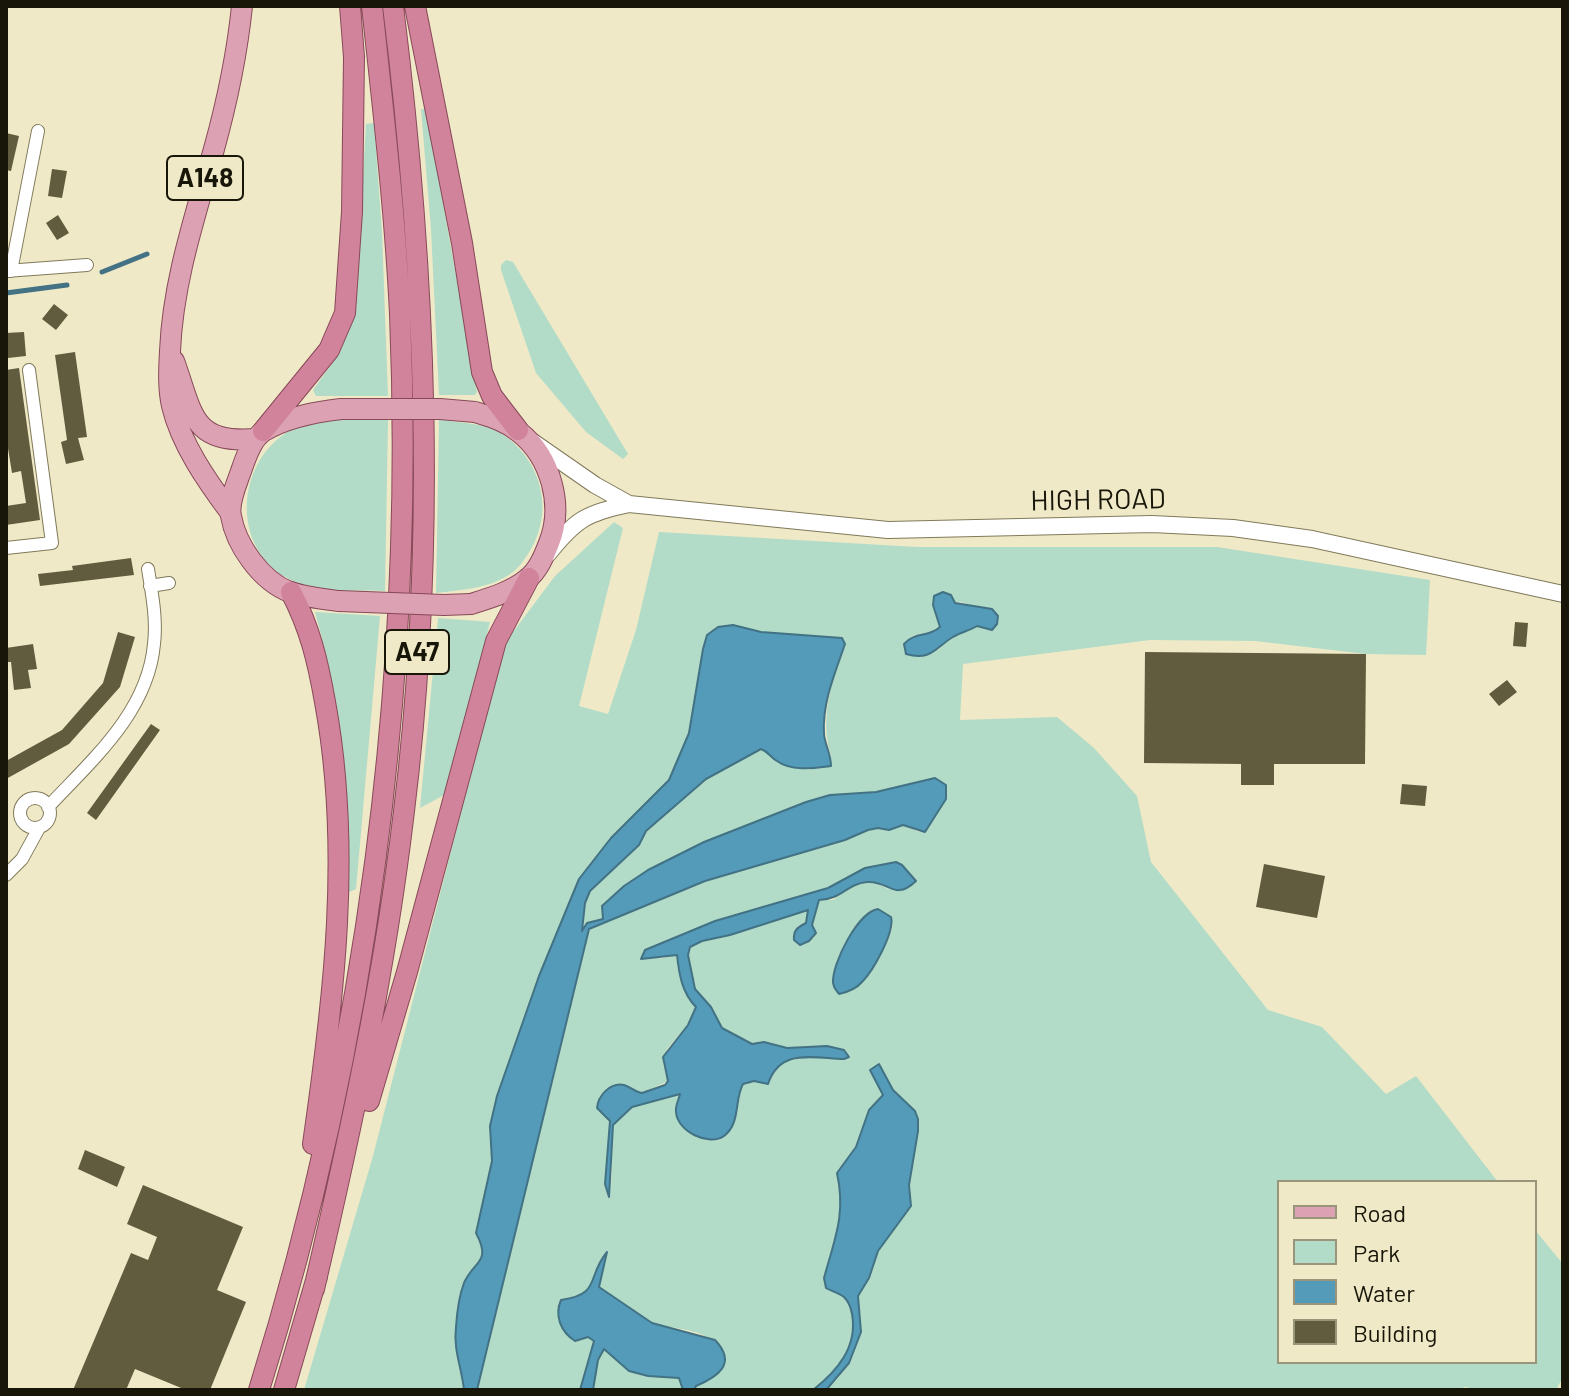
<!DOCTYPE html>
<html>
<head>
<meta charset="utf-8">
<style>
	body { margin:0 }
	#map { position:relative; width:1569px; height:1396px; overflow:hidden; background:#efe9c7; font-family:Barlow,sans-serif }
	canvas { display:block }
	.frame { position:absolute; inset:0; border:8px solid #181609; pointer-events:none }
	.legend { position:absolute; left:1277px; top:1180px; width:260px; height:184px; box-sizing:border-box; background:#efe9c7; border:2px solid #99957b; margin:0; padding:10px 14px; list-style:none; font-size:24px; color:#181609 }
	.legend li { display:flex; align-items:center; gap:16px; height:40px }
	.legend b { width:40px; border:2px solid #99957b }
</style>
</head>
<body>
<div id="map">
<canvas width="1569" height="1396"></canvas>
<div class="frame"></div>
<ul class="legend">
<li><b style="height:10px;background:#dca2b4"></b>Road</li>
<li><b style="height:22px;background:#b2dcc7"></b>Park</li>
<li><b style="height:22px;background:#549ab9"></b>Water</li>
<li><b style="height:22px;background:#625c3f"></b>Building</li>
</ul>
</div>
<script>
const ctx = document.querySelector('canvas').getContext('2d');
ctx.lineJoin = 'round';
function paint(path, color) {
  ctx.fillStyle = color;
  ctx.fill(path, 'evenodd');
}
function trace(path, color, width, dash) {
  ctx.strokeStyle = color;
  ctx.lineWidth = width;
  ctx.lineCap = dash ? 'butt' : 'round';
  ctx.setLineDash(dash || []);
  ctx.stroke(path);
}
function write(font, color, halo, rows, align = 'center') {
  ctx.font = font + ' Barlow,sans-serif';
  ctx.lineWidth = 8;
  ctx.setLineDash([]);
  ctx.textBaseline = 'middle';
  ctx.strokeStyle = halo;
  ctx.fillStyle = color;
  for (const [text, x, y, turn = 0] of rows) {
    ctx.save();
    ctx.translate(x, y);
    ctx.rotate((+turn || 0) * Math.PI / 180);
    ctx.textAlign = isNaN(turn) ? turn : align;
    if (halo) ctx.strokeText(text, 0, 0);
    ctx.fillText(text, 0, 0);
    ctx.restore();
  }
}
paint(new Path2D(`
	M421,109H426L477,392L475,395H439L431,229Z
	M374,123L382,232L388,396H316L313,390L336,358L348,333L356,303L366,124Z
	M506,260L513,262L628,454L623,459L586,432L536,373L501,270V265Z
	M439,419C457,423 484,423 499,432C540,457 555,508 531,549C525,559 518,570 507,576C486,589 460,590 436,593Z
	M388,420L385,591C351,590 311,594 282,575C230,541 238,459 291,430C317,415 359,421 388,420Z
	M614,522L623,528L579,706L608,714L636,630L659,532L917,547H1217L1430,580L1426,655L1366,654L1255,641L1150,640L963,664L960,720L1057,717L1094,748L1137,796L1151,862L1268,1010L1322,1027L1386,1094L1416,1076L1498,1182H1279V1362H1535V1230L1563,1264V1377L1556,1390H1481L1464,1387L1461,1390H826L839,1377L861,1322L858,1296L869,1278L878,1251L911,1206L909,1185L918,1131V1119L915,1111L893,1090C862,1103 871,1124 856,1147C850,1156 842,1163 837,1173C846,1214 835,1238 824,1278L826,1288C831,1291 839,1293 844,1297C848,1301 851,1308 852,1314C858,1347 837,1371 813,1390H694L696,1386L722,1370C726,1327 683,1332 652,1323C633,1317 615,1299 599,1287L606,1254L603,1255C592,1282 592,1296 561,1300L588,1337L594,1340L580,1390H477L589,929C674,882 775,860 867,831C879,827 890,829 903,825L919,832L935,778L876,792L830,795L704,842L624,886L603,919L581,933L585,903L590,891L639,845L645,831L706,779L761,749L767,751L779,763L809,770L831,756C819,716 832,682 845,644L842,639L761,632L733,625L707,635L703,649L689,733L680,761L669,780L611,838L497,1096L490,1126L492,1161L476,1233C492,1263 474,1260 464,1283C459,1296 457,1312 456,1327C453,1349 462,1369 464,1390H304L373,1156L504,644L555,576ZM961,602L976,608L992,609L977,625L952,637L938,650L911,636L935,632L940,627L933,605ZM902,865L916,881L888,889L877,883L867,882L851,887L833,900H819L805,944L800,945L794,940L797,927L806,923L809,910L730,935L702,941L690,947L688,955L695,989L711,1007L722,1028L752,1044L764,1042L787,1048L827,1046C819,1050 811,1056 802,1058C780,1064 776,1059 767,1084L754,1081L743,1084L739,1092L737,1114L677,1102L681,1093L632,1107L613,1125L611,1188L610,1121L617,1085H624L642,1093L668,1081L663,1063L667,1049L688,1024L696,1007C682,994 679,974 677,955L659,959L715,921L828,888L865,868ZM893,924L891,932L863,981L833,982L851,933Z
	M315,612L380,616L356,889L347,893C353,794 341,707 315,612Z
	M438,618L490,622L446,794L420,808Z
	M604,1349L609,1351L615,1359L648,1376L679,1378L683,1390H593L598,1360Z`), '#b2dcc7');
const water = new Path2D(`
	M943,592L951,595L955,603L992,609L998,616L997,624L992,630L977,626C969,631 961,632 953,637C935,648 931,661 906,654L904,644C916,631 928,638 940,627L933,605L934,596Z
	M733,625L761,632L842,638L845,644C835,673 822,703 824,734C825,745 831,754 831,766C815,768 792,772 777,761C770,757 769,752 761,749L706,779L646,831L639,845L590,891L585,903L582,931L587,923L603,919L602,906L624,886L648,870L704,842L806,802L830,795L876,792L935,778L946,785V799L925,832L903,825L889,830L878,828L868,830L845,840L705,881L589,929L477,1390H464C462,1369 453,1349 456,1327C457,1312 459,1296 464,1283C474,1260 492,1263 476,1233L492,1161L490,1126L497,1096L539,976L579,879L611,838L669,780L689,733L703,649L707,635L718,627Z
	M896,862L902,865L916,881C894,902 889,880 867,882C846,884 843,899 819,900L812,925L816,933L809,941L800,945L794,940C793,930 798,927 806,923L808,910L730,935L702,941L690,947L688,955L695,989L711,1007L722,1028L752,1044L764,1042L787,1048L827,1046L844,1050L849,1057L844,1059C812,1058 780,1048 768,1084L754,1081L743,1084C734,1100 741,1123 724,1136C709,1147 677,1131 676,1112C675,1106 679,1099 680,1094L632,1107L613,1125L609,1197L605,1184L610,1121L597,1108C598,1096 610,1082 624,1085C631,1087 635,1092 642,1093L665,1085L668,1081L663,1057L688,1025L696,1007C682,993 679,974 677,955L641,959L645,950L715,921L828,888L865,868Z
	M878,909L891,917C895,932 873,971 862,982C856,989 848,992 839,994C836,990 834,989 833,983C832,963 858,912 878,909Z
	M879,1064L893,1090L915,1111L918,1119V1131L909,1185L911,1206L878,1251L869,1278L858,1296L861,1332L849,1363L826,1390H813C837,1371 858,1347 852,1314C851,1308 848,1301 844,1297C839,1293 831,1291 826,1288L824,1278C835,1238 846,1214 837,1173L856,1147L869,1110L883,1095L870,1070Z
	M607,1252L599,1287L652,1323L715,1340C738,1364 717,1377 696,1386L694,1390H683L679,1378L648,1376L629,1371L604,1349L598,1360L593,1390H580L594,1341L588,1337L575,1341C561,1332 554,1316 561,1300C602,1294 586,1277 607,1252Z`);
paint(water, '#549ab9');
trace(water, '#427284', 2);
trace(new Path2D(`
	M102,272L147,254
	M6,293L67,285`), '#427284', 5);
paint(new Path2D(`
	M6,133L19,136L11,171L6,170Z
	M52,169L67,171L62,198L48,196Z
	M58,215L69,233L57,240L46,223Z
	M54,304L68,315L56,330L42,319Z
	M24,332L26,356L8,358L6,333Z
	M75,352L87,437L78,438L84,460L66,464L61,442L67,440L55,355Z
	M19,368L40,520L6,525V506L26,503L21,471L12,473L6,436V370Z
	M131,558L134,575L40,586L38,574L73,570L72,566Z
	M1515,622L1528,623L1526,647L1513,646Z
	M118,632L135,637L120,687L69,744L6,779V761L62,730L103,683Z
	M33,644L37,669L28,670L31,688L14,690L11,662H6V648Z
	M1145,652L1366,654L1365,764H1274V785H1241V764L1144,763Z
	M1507,680L1517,692L1499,706L1489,694Z
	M151,724L160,730L96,820L87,813Z
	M1402,784L1427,786L1425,806L1400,804Z
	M1264,864L1325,876L1317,918L1256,907Z
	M85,1150L125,1167L117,1187L78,1169Z
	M143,1185L243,1227L217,1290L246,1302L210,1390H186L135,1369L126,1390H73L131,1253L148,1260L157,1237L127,1224Z`), '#625c3f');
const minor = new Path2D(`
	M6,271L87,265
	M11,271L38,131
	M6,548L52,543L29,370
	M150,586L169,583
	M20 813a15 15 0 1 1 30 0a15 15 0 1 1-30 0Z
	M48,807C92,760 148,712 154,644C157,619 152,594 148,569
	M6,875L22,859L39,828`);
const tertiary = new Path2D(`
	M533,442L595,485L629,504
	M548,554C575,520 586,513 629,504L888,530L1152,524L1233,528L1312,539L1563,594`);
const primary = new Path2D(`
	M174,361C193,413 191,444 255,439
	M230,512C207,481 181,444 172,406C168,388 169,370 170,351C173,281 195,217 214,149C227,102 237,55 242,6
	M339,601C323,599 305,597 290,592C261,581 236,545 231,516C228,504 236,485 240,474C245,460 251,439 264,431C287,417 315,412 341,409
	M471,604C490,598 511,592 527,579C538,571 544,556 549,543C564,506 551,457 519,432C506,421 491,417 475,412`);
const trunk = new Path2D(`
	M415,6L462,243L482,372L492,396L518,430
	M263,431L329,350L345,313L352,212L354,57L350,6
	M291,592C310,628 318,662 325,702C352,848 334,999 313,1144
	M369,1101L407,972L496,641L529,578
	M314,1289C351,1131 385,973 404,811C437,543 426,272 393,6
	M259,1390C367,1044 415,677 400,314C395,211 383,108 372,6
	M284,1390L317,1277`);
trace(minor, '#807a5b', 14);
trace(tertiary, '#807a5b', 18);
trace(primary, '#884958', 22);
trace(trunk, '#884958', 22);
trace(minor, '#fff', 12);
trace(tertiary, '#fff', 16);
trace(primary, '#dca2b4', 20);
trace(trunk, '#d0839b', 20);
const primaryBridge = new Path2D(`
	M341,409H440L475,412
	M339,601L444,605L471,604`);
trace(primaryBridge, '#884958', 22, []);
trace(primaryBridge, '#dca2b4', 20);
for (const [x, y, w] of [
	[205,178,76],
	[417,652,64]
]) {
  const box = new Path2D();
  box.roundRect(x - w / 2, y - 22, w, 44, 6);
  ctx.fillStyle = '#efe9c7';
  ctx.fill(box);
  trace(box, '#181609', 2);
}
write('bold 26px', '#181609', null, [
	["A148",205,178],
	["A47",417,652]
]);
write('28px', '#181609', '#efe9c7', [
	["HIGH ROAD",1098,500,-1]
]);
</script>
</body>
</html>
